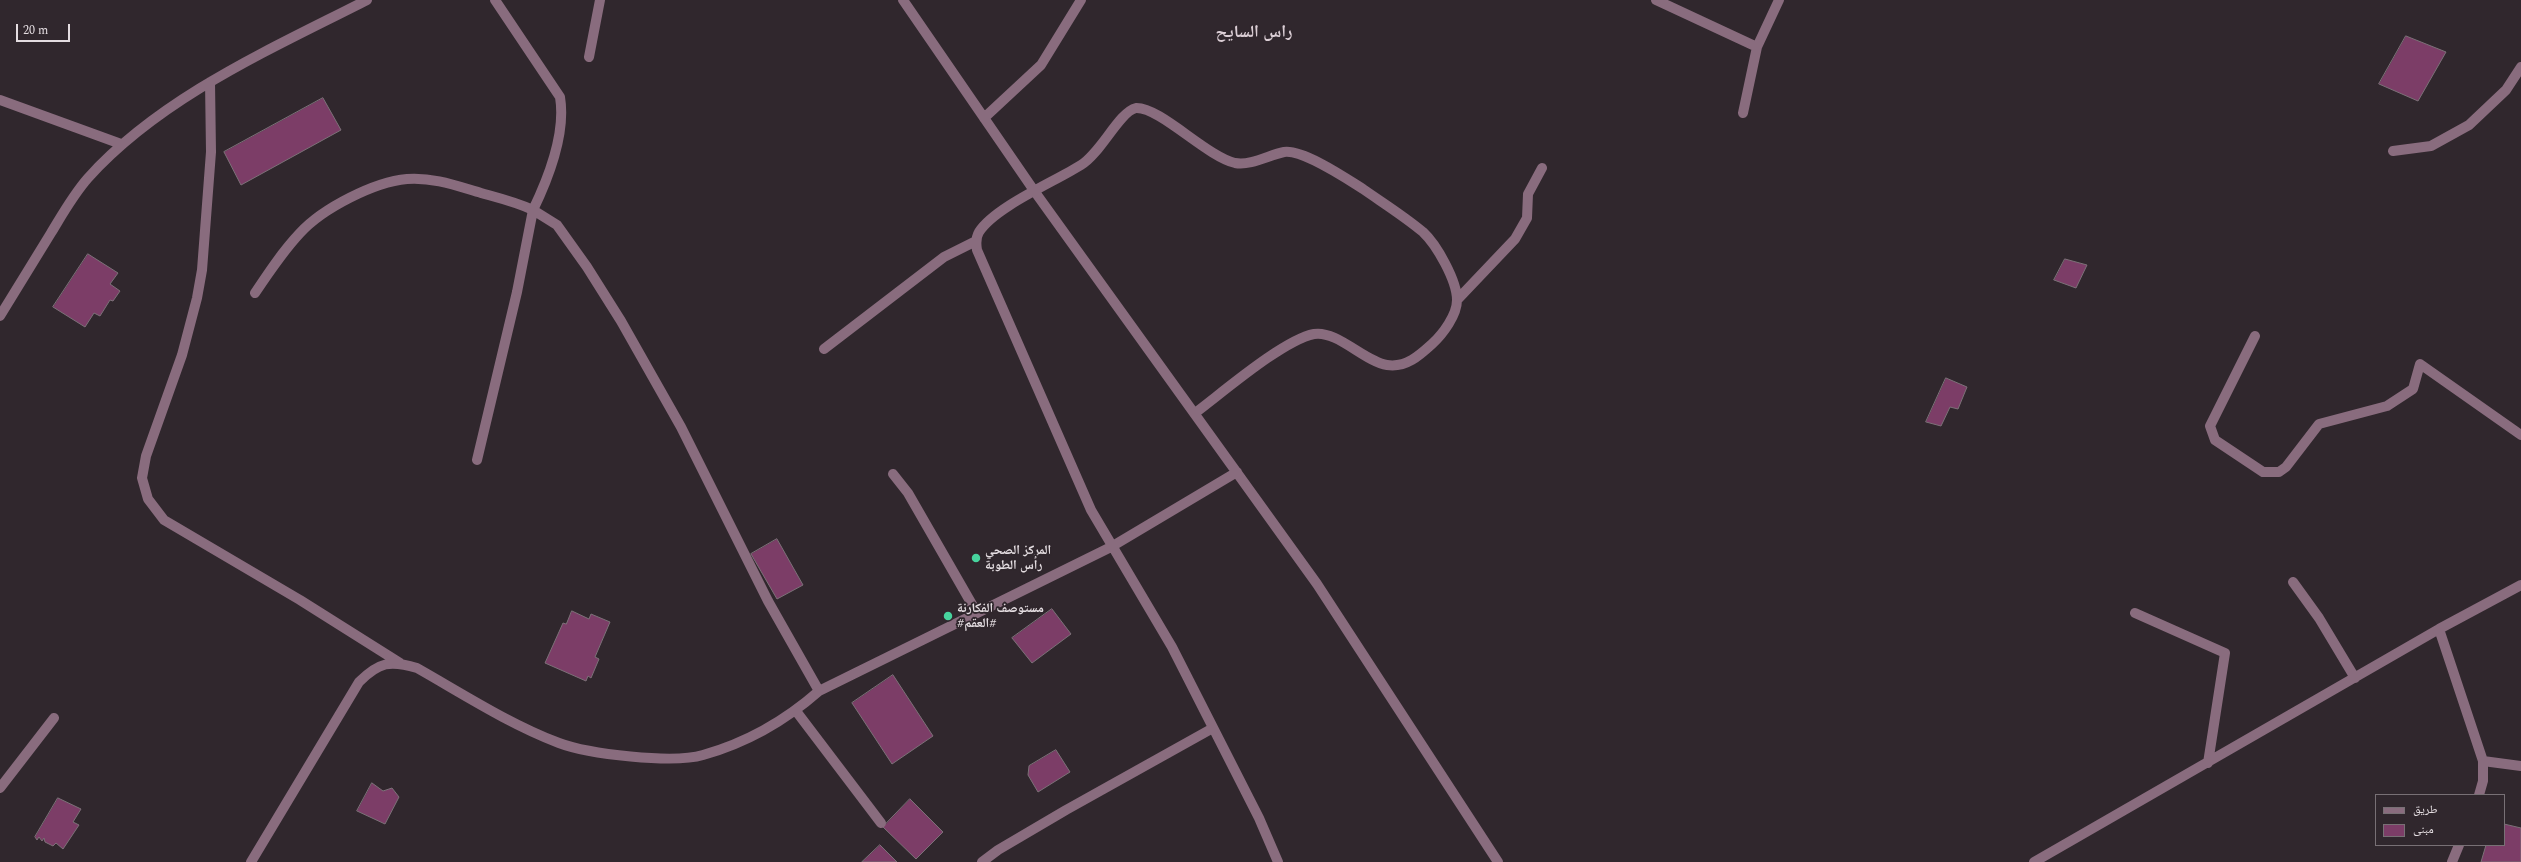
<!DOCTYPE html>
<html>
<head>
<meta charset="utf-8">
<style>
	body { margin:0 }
	#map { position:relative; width:2521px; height:862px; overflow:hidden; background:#30272d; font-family:Spectral,"Noto Naskh Arabic",serif }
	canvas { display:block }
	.legend { position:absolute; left:2375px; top:794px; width:130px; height:52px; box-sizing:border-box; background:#30272d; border:1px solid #787075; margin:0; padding:5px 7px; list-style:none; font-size:12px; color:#e4dde1 }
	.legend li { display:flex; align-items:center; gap:8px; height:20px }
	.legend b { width:20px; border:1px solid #787075 }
	.scale { position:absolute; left:16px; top:24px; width:54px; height:18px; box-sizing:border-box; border:2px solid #e4dde1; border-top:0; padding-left:5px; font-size:12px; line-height:14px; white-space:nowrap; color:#e4dde1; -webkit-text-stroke:3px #30272d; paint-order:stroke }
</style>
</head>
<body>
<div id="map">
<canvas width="2521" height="862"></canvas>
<ul class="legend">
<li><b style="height:5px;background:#896c7e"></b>طريق</li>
<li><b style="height:11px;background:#7c3d67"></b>مبنى</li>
</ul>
<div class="scale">20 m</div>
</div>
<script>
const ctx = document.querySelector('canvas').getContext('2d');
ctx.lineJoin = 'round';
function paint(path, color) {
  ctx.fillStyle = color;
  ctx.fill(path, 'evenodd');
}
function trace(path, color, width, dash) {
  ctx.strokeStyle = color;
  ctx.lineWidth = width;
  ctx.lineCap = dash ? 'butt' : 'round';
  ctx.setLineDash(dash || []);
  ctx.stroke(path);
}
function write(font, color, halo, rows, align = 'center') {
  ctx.font = font + ' Spectral,"Noto Naskh Arabic",serif';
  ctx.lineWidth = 3.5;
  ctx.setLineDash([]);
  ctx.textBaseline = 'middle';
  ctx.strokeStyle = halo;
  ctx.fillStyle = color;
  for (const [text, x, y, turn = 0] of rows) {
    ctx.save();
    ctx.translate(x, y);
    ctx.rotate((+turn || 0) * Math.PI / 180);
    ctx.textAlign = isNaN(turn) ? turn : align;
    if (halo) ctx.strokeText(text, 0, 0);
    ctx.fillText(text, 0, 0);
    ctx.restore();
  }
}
const building = new Path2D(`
	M2406,36L2446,52L2418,101L2379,84Z
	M323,98L341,130L241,185L224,152Z
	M88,254L118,273L110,284L120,291L113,301L110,300L100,316L94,313L85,327L53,307Z
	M2065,259L2087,265L2076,288L2054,280Z
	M1946,378L1967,387L1958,409L1950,407L1941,426L1926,422Z
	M777,539L803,585L777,599L751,554Z
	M1052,609L1071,634L1032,663L1012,638Z
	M572,611L589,619L591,614L610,622L595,657L599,659L591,678L588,676L586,681L545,663L563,623L566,624Z
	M893,675L933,736L892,764L852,703Z
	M1056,750L1070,772L1038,792L1028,775L1029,766Z
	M372,783L383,791L392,788L399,797L385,824L357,811Z
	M58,798L81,809L73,822L79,825L63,849L56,843L53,846L45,842L44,838L42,841L39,837L37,840L35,837Z
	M910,799L943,832L916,859L883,827Z
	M2504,824L2521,828V862H2481L2486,845H2504Z
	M880,845L897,862H862Z`);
paint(building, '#7c3d67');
trace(building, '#7c7178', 1);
trace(new Path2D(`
	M495,0L560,97C566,133 549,177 533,210L557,225L587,267L621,321L681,427L768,601L819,691
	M903,0L1035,192L1317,584L1498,862
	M1656,0L1757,47
	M589,57L600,0
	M210,82L211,152L202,270L197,298L182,355L146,456L142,478L148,499L164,520L300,600L400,663
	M0,100L121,144
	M1743,113L1757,47L1779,0
	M984,118L1041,65L1081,0
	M2393,151L2431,146L2469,125L2506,90L2521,67
	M255,293C269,272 283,251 300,233C323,208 374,182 407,179C433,177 457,186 481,193C499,198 516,202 533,210L517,292L477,460
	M1457,300L1515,239L1527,218L1528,194L1542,168
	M0,316C17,288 34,261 51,233C62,215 73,195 88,178C161,97 271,49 367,0
	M2255,336L2210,426L2215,440L2263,472H2279L2286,467L2319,424L2387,406L2413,389L2420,364L2521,435
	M824,349L944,257L976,241
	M1195,413C1222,393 1283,340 1314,334C1337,330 1365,362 1387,365C1406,368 1420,355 1432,344C1443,334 1457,315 1457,300C1457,281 1437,245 1423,232C1404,216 1383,203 1363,189C1347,179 1303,149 1284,152C1269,155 1251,166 1235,163C1206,156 1160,107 1136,108C1119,112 1101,153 1081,165C1054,182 995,207 979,232C976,237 976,244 977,250L1091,510L1172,647L1259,818L1278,862
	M893,474L908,493L977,613
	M2293,582L2319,618L2355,678
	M2135,613L2225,653L2208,763
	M2439,629L2483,761V781L2479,795
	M796,711L881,823
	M2483,761L2521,766
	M0,788L54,718
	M251,862L359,682C379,662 390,660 417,668C463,694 509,724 559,743C588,754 673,764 703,755C746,743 786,720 819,691L1111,547L1237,472
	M982,862L998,850L1066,810L1213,728
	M2034,862L2439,629L2521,585
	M2452,862L2459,845`), '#896c7e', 10);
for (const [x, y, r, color] of [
	[976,558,5,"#47d49e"],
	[948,616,5,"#47d49e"]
]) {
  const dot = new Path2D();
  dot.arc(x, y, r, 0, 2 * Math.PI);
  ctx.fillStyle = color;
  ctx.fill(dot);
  trace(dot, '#30272d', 1.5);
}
write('bold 13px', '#e4dde1', '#30272d', [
	["المركز الصحي",985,551],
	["رأس الطوبة",985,566],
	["مستوصف الفكارنة",957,609],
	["#العقم#",957,624]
], 'left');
write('bold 17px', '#dacdd4', '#30272d', [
	["راس السايح",1254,34]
]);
</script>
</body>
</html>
